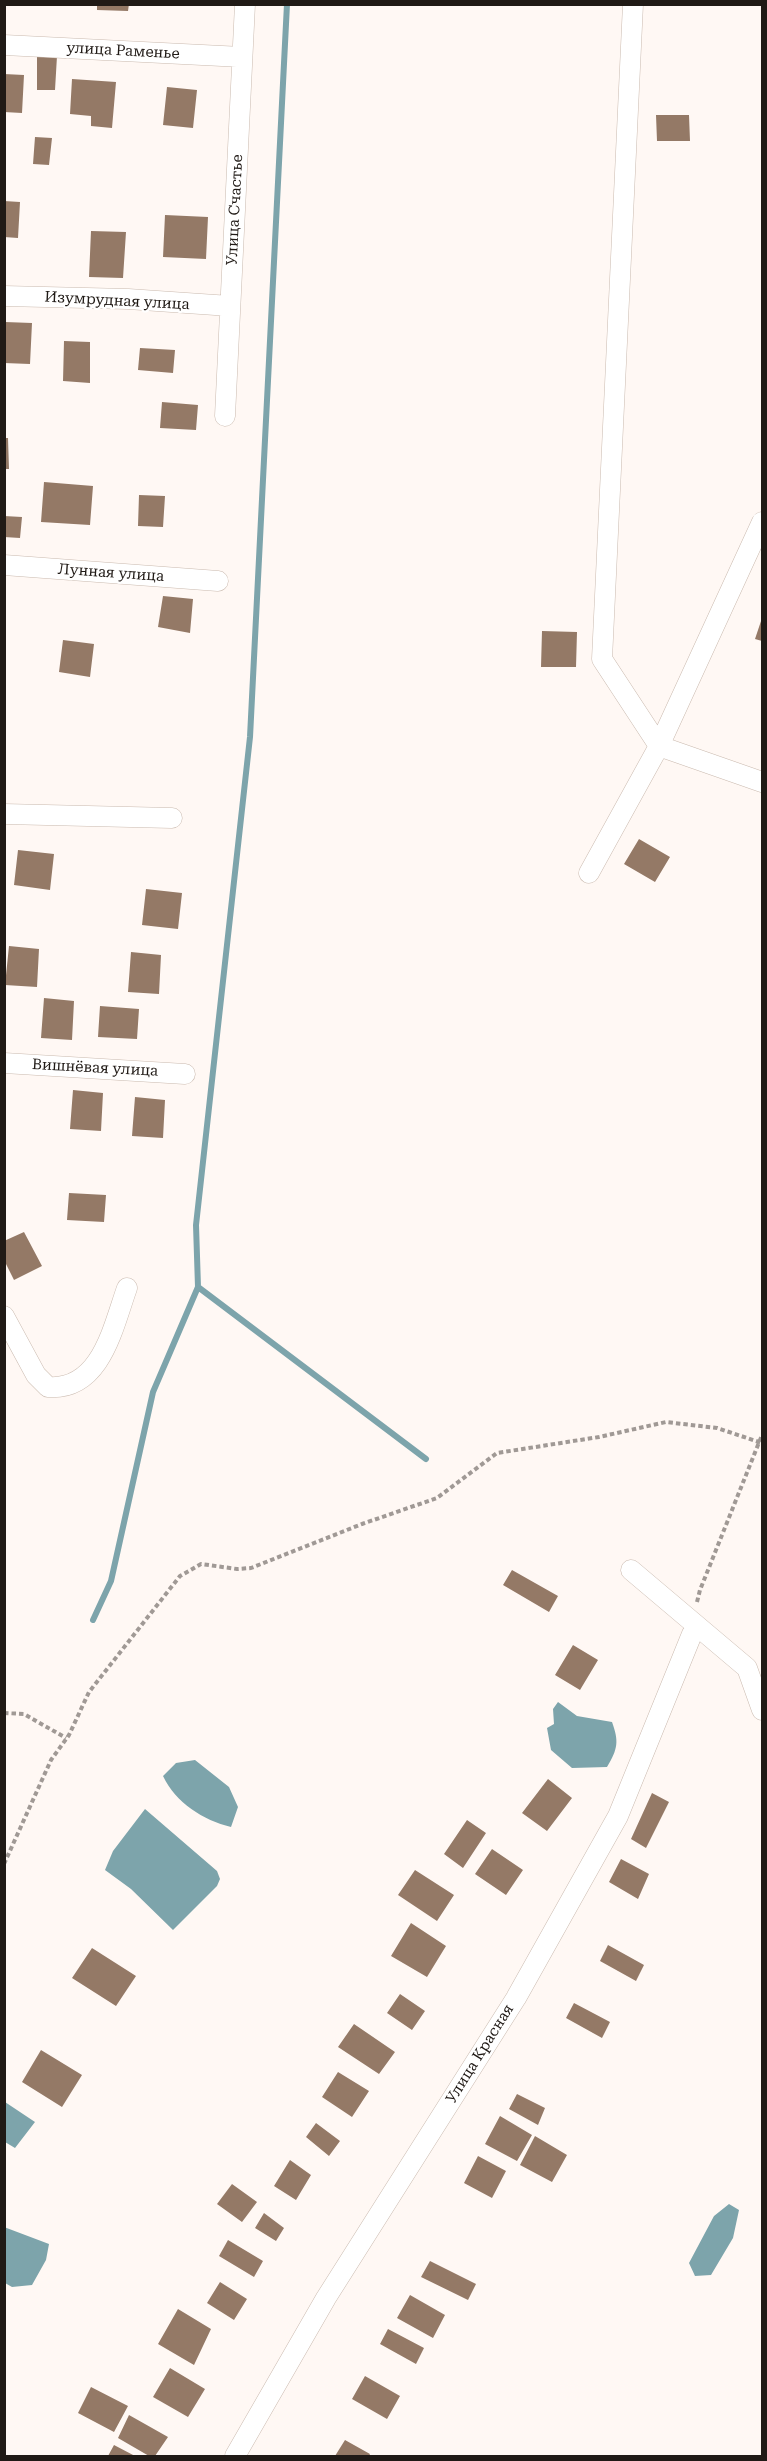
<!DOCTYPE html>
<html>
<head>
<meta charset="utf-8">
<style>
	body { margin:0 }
	#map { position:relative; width:767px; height:2461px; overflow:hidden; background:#fff8f4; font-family:"Roboto Serif",serif }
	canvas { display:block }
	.frame { position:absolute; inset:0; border:6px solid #201a16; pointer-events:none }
</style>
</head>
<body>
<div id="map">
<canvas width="767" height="2461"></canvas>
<div class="frame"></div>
</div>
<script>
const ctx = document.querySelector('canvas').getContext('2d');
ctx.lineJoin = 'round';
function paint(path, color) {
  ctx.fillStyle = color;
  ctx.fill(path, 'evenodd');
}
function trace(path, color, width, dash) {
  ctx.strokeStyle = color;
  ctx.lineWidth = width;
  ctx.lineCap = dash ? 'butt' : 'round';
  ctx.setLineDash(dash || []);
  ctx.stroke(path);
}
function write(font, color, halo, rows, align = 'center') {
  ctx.font = font + ' "Roboto Serif",serif';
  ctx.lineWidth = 4.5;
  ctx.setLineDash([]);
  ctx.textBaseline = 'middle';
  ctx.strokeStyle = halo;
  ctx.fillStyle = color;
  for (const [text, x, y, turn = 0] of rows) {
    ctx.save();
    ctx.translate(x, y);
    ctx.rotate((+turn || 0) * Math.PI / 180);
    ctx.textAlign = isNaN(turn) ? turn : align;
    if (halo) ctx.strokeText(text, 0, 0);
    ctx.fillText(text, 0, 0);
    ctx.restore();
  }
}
paint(new Path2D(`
	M558,1702L577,1716L612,1722C619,1741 618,1749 607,1767L572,1768L551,1750L547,1728L554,1724L553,1709Z
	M195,1760L229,1787L238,1807L231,1827C203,1820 176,1803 163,1776L176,1763Z
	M145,1809L217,1871L220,1879L217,1886L173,1930L131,1889L105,1870L113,1851Z
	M5,2102L35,2122L15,2148L5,2142Z
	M729,2204L739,2210L733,2238L711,2275L695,2276L689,2263L714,2216Z
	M4,2227L49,2244L46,2260L32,2285L12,2287L5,2283Z`), '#7da4ab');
trace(new Path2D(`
	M287,4L250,737L196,1225L198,1287L426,1459
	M93,1620L111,1581L153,1392L198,1287`), '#7da4ab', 6);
paint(new Path2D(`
	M97,4H129L128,11L97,10Z
	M37,55L57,56L55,90H37Z
	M4,74L24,75L22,113L4,112Z
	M72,79L116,82L112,128L91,126V116L70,114Z
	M167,87L197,90L193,128L163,125Z
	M656,115H689L690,141H657Z
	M35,137L52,138L49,165L33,164Z
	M4,201L20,202L18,238L4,237Z
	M165,215L208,217L206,259L163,257Z
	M91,231L126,232L123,278L89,277Z
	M5,322L32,323L30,364L4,363Z
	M64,341L90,342V383L63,381Z
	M140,348L175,350L173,373L138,370Z
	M162,402L198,405L196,430L160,428Z
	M4,438H8L9,469H4Z
	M44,482L93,486L90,525L41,522Z
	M139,495L165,496L163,527L138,526Z
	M4,516L22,517L20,538L4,537Z
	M163,596L193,599L190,633L158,627Z
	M762,618V641L755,639Z
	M542,631L577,632L576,667H541Z
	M63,640L94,644L90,677L59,672Z
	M639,839L670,857L655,882L624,864Z
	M18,850L54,854L50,890L14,885Z
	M146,889L182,893L178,929L142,925Z
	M9,946L39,949L37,987L5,985Z
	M131,952L161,955L159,994L128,992Z
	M44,998L74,1001L72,1040L41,1038Z
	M100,1006L139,1009L137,1039L98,1037Z
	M73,1090L103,1093L101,1131L70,1129Z
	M135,1097L165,1100L163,1138L132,1136Z
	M69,1193L106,1195L104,1222L67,1220Z
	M24,1232L42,1266L14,1280L4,1260V1241Z
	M512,1570L558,1596L549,1612L503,1585Z
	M573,1645L598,1660L580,1690L555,1675Z
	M548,1779L572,1798L547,1831L522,1813Z
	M652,1793L669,1802L646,1848L631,1839Z
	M467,1820L486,1833L463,1868L444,1854Z
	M492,1849L523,1870L506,1895L475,1874Z
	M621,1859L649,1874L638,1899L609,1882Z
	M415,1870L454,1895L437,1921L398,1895Z
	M411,1923L446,1946L427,1977L391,1956Z
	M608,1945L644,1965L636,1981L600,1961Z
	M92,1948L136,1976L116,2006L72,1978Z
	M400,1994L425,2011L412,2030L387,2013Z
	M574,2003L610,2022L602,2038L566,2018Z
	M354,2024L395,2052L379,2074L338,2047Z
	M41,2050L82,2075L62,2107L22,2082Z
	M338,2072L369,2091L352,2117L322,2097Z
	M517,2094L545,2108L538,2125L509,2109Z
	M500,2116L532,2135L517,2161L485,2144Z
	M316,2123L340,2141L329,2156L306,2137Z
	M535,2136L567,2155L552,2182L520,2165Z
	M478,2156L506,2171L492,2198L464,2183Z
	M290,2160L311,2175L296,2200L274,2186Z
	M232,2184L257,2202L242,2222L217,2204Z
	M264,2213L284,2228L276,2241L255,2228Z
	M228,2240L263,2261L254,2277L219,2256Z
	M430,2261L476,2284L468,2300L421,2277Z
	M220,2282L247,2299L234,2320L207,2303Z
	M410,2295L445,2315L433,2338L397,2318Z
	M178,2309L211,2329L194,2365L158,2344Z
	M388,2329L424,2348L416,2364L380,2344Z
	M170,2368L205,2389L188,2417L153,2397Z
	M365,2376L400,2396L387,2419L352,2399Z
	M91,2387L128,2406L114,2432L78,2413Z
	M129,2415L168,2437L155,2456H149L118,2438Z
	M345,2440L370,2454L369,2456H335Z
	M114,2445L135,2456H108Z`), '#947966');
const street = new Path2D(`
	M633,4L602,659L659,746L762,782
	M4,45L242,57
	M4,296L128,299L230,306
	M225,416L245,4
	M4,565L218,581
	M4,814L172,818
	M589,873L659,746L762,522
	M4,1063L185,1074
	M4,1316L36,1375L48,1387C101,1391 113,1327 127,1288
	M631,1570L747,1668L762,1710
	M235,2456L326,2298L516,1998L618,1816L692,1634`);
trace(street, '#cabaaf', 21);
trace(new Path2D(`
	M697,1602L700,1590L762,1435
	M4,1713L24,1714L66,1738
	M4,1864L51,1760L69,1735L89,1692L180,1576L201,1564L237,1569L251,1568L362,1524L437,1498L497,1453L599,1437L666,1422L717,1428L762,1443`), '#a09995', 4, [4.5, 3]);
trace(street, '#fff', 20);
write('15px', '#201a16', '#fff', [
	["улица Раменье",123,51,3],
	["Улица Счастье",235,210,-87],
	["Изумрудная улица",117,301,3],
	["Лунная улица",111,573,4],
	["Вишнёвая улица",95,1068,3],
	["Улица Красная",480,2054,-58]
]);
</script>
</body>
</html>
